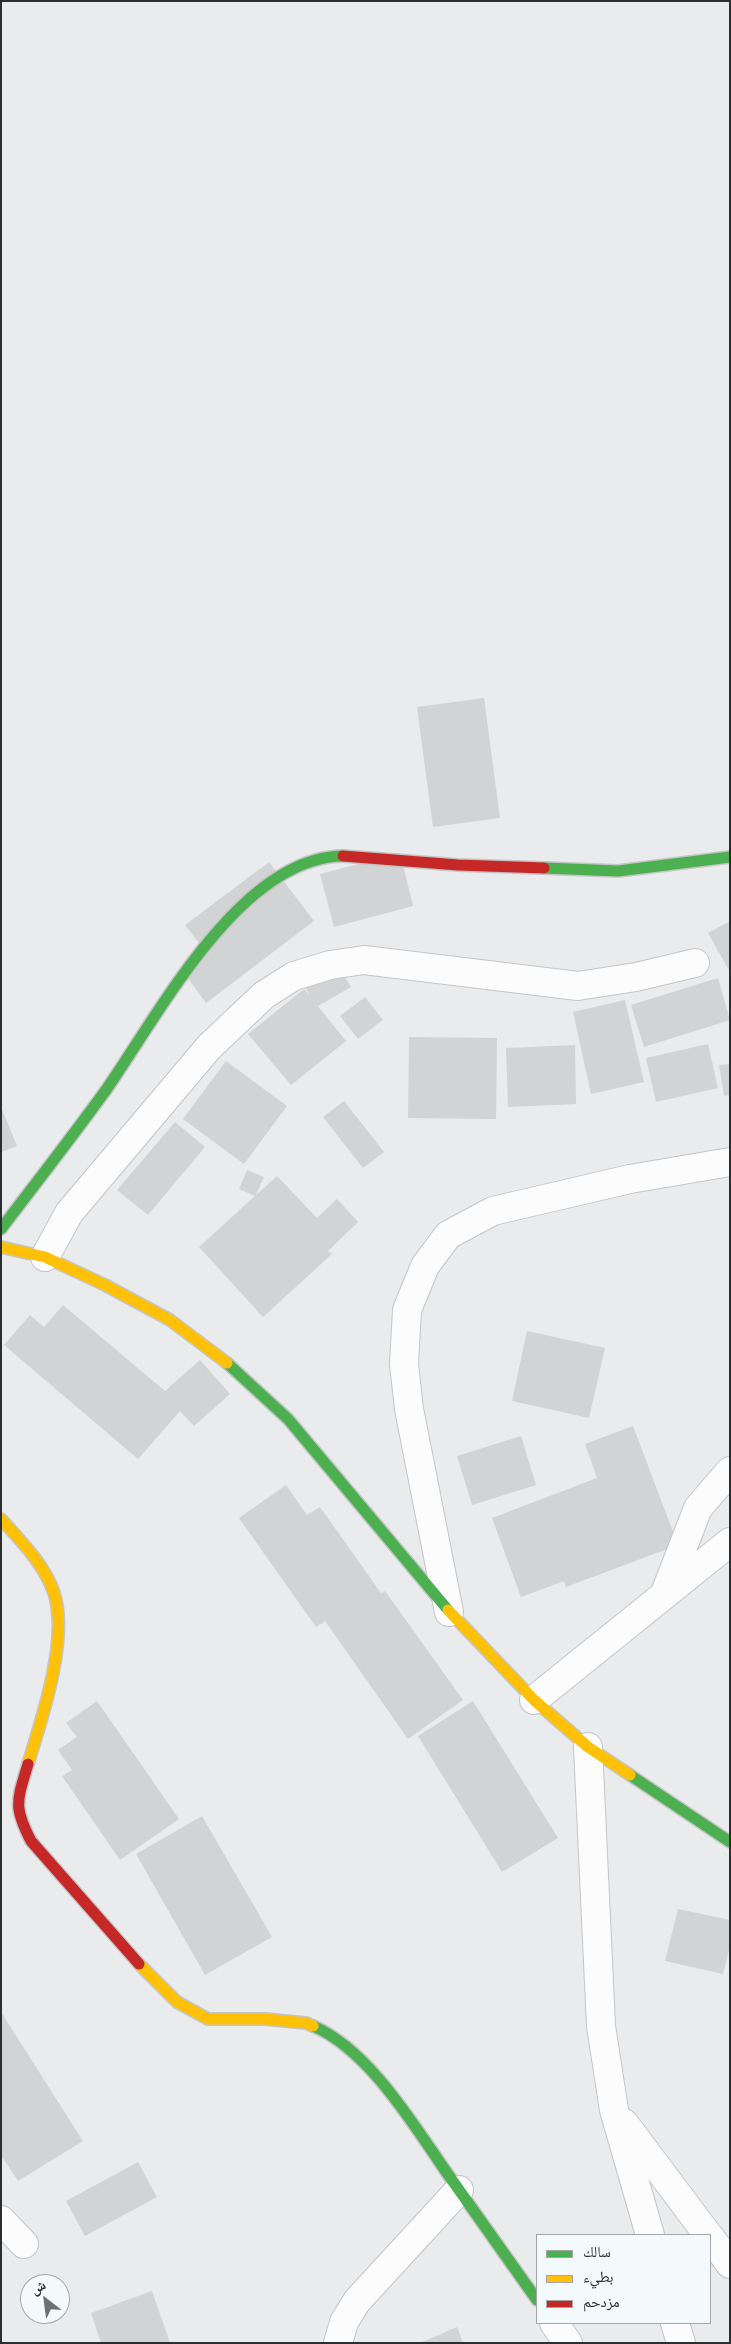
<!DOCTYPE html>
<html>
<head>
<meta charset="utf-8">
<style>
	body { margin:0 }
	#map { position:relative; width:731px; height:2344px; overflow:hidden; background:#e9ebed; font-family:"Titillium Web","Noto Naskh Arabic",sans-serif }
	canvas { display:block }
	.frame { position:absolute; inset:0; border:2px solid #2b2d2e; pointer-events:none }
	.legend { position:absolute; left:536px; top:2234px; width:175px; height:90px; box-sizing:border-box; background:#f4f9fc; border:1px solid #a4a7aa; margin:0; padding:6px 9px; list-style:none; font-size:15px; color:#2b2d2e }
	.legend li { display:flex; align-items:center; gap:10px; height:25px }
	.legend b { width:25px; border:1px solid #a4a7aa }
	.north { position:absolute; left:20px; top:2274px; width:50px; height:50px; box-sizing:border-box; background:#f4f9fc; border:1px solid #a4a7aa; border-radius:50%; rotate:330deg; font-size:14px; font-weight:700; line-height:20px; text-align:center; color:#2b2d2e }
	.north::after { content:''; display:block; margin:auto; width:18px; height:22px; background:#6e7071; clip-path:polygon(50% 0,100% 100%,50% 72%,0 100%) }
</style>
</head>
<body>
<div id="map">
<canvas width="731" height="2344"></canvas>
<div class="frame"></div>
<ul class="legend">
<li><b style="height:6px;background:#4caf50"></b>سالك</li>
<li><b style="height:6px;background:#ffc107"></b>بطيء</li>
<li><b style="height:6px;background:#c62828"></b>مزدحم</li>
</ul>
<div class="north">ش</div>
</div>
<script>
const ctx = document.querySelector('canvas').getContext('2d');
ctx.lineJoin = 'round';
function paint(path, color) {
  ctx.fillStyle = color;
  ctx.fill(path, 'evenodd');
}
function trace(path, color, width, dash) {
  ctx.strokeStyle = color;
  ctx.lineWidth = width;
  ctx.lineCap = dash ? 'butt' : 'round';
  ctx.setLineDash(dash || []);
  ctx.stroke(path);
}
paint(new Path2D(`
	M484,698L500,818L433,827L417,707Z
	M400,853L413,906L334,927L320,874Z
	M269,862L314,921L206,1003L182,970L206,952L185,925Z
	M730,921V972L708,933Z
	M334,960L351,987L318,1006L346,1041L291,1085L248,1034L304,989L310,996L301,980Z
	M718,978L730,1020L644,1047L631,1005Z
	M365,997L383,1020L358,1039L340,1016Z
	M625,1000L644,1082L591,1094L573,1012Z
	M409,1037L497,1038L496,1119L408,1118Z
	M708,1044L718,1088L656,1102L646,1058Z
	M575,1045L576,1104L508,1107L506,1048Z
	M226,1061L287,1106L244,1164L183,1119Z
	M730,1064V1095L724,1096L719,1065Z
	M344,1101L384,1152L363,1168L323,1117Z
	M1,1107L17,1146L1,1152Z
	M175,1122L205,1147L148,1215L117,1190Z
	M247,1170L264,1177L256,1195L277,1176L317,1218L337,1199L358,1222L328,1251L332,1254L263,1317L199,1247L255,1196L239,1189Z
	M63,1305L165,1391L200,1360L230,1394L194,1426L180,1411L138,1459L4,1345L30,1315L44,1327Z
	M527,1331L605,1348L589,1418L512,1401Z
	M633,1426L678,1545L566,1587L564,1581L521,1597L492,1518L597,1478L585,1444Z
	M521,1436L536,1485L472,1505L457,1456Z
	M286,1485L307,1515L320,1507L381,1593L385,1591L463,1700L408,1739L325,1621L316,1627L239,1518Z
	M97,1701L179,1819L120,1860L62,1776L72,1770L58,1750L77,1737L66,1723Z
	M473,1701L558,1838L502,1872L418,1736Z
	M202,1816L272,1937L205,1975L136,1854Z
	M678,1909L730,1920V1946L723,1974L665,1961Z
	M1,2012L83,2141L18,2181L1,2155Z
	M138,2162L157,2197L85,2236L66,2201Z
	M152,2291L170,2343H101L91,2313Z
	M457,2327L463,2343H420Z`), '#d1d3d4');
const street = new Path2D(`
	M45,1257L69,1213L209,1047L264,995L294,976L330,965L364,960L578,986L636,977L695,963
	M665,1593L698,1508L730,1471
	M449,1612L409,1409L404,1364L407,1310L425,1266L448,1235L493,1211L630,1179L730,1162
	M534,1700L730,1542
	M588,1747L601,2026L614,2110L650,2235
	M624,2123L708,2235
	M1,2220L24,2244
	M710,2237L730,2264
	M554,2323L568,2343
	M675,2323L681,2343
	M338,2343L344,2322L357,2301L459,2190`);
const fast = new Path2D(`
	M544,868L618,871L730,857
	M1,1229C36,1183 72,1137 106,1090C158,1016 240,857 343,856
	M227,1363L288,1419L448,1610
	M630,1775L730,1842
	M313,2026C369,2050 413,2124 447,2173C477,2215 507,2258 537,2300`);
const slow = new Path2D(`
	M1,1247L45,1257L105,1285L170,1320L227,1363
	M1,1519C20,1540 45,1565 54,1593C69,1639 42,1718 28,1764
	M448,1610L534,1700L588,1747L630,1775
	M139,1964L177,2002L208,2019H265L306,2023L313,2026`);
const jam = new Path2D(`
	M343,856L458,865L544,868
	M28,1764C17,1801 13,1806 31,1841L139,1964`);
trace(street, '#c4c5c6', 30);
trace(fast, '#c4c5c6', 14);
trace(slow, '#c4c5c6', 14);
trace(jam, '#c4c5c6', 14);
trace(street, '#fcfcfc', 28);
trace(fast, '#4caf50', 11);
trace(slow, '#ffc107', 11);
trace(jam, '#c62828', 11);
</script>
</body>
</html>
